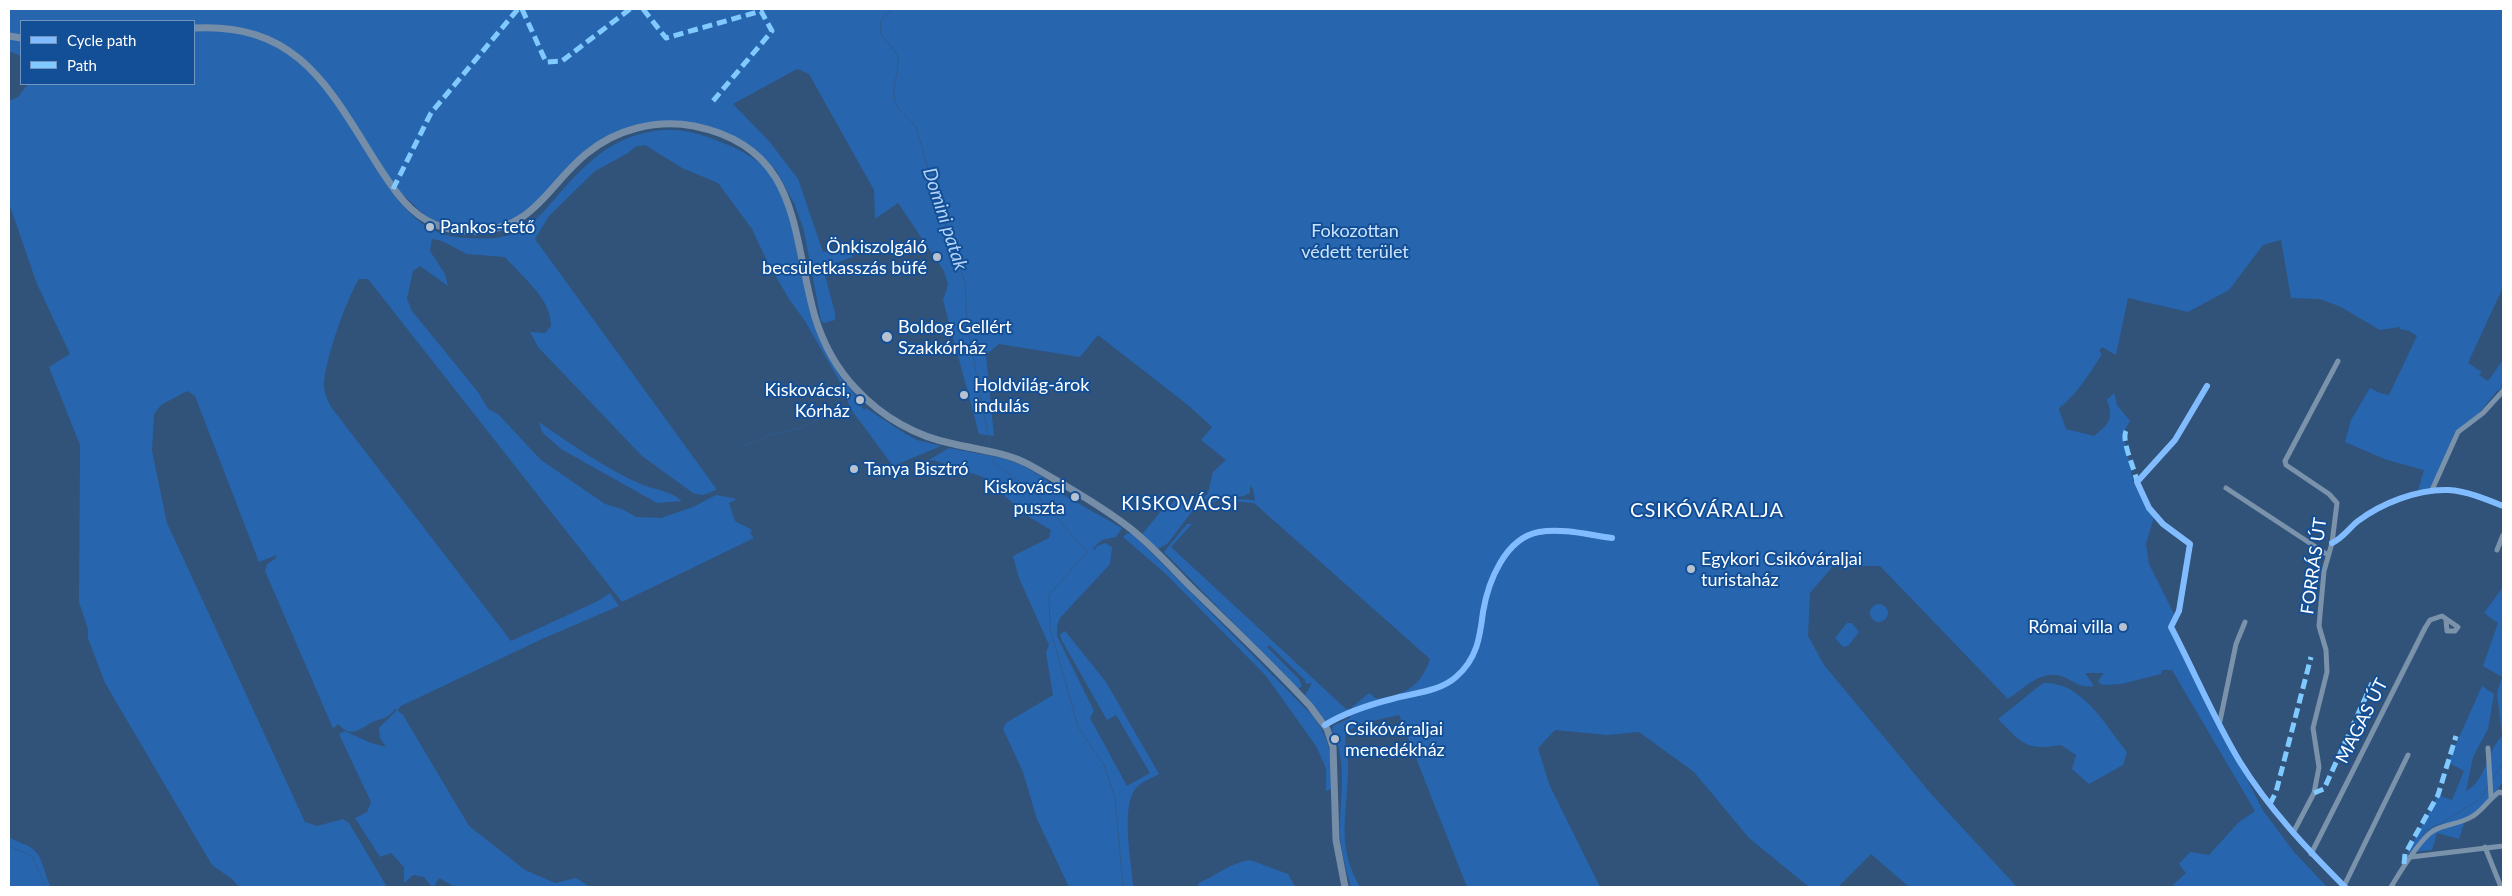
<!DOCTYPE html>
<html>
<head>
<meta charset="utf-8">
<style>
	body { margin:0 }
	#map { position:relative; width:2512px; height:896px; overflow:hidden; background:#315279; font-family:Lato,sans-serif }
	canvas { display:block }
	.frame { position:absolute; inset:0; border:10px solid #fff; pointer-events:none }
	.legend { position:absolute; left:20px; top:20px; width:175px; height:65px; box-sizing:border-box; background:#134f97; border:1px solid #7195c1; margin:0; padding:6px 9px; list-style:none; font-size:15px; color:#fff }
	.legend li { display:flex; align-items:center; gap:10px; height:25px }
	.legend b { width:25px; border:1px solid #7195c1 }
</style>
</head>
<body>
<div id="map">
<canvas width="2512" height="896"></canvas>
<div class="frame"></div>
<ul class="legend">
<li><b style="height:6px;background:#80bcff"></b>Cycle path</li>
<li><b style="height:6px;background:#80caff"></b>Path</li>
</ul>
</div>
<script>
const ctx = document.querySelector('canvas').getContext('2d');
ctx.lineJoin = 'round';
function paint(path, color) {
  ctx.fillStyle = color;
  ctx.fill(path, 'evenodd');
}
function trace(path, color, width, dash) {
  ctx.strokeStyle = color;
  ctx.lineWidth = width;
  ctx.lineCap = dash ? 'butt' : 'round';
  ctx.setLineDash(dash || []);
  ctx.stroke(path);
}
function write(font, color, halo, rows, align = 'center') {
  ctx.font = font + ' Lato,sans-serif';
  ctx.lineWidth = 4;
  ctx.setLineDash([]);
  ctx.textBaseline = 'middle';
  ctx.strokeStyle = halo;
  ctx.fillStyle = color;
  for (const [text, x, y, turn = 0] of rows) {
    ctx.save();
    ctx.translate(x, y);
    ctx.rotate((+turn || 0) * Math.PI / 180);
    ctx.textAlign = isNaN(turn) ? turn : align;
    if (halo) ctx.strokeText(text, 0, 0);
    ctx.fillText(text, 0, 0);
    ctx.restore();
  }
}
paint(new Path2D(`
	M9,9H2503V287L2468,363L2482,372L2479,375L2488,381L2503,360V388L2497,391L2478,414L2455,432L2431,489L2417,494L2424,470L2387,460L2345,442L2351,420L2370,388L2380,393L2389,395L2417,336L2409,331L2400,329V327L2380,330L2341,307L2320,299L2291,298L2281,240L2263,245L2229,290L2188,312L2128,298L2116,355L2102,347L2099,351L2102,354C2090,373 2079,391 2062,406L2061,405L2059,410L2066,429L2094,436C2109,424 2114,419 2107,400L2114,393L2117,405L2130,421L2123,433L2134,484L2154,517L2146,544L2149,564L2174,614L2171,627L2262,809L2294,852L2327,887H2175L2173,885L2186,873L2179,864L2190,852L2209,855L2239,822L2255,811L2172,670H2162L2161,674L2121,684L2102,685L2098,681L2104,673H2085L2094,686C2082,688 2078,684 2068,679C2045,666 2027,686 2008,699L1880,566H1833L1810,593L1808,636L1824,665L1932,795L2017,887H1909L1871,854L1838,887H1809L1749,838L1694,772L1639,732L1607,735L1555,730L1538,748L1549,784L1600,887H1467L1399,715L1359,724L1346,733C1344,746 1349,758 1348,771C1347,815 1336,847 1360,887H1351C1346,869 1340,849 1340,830C1340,796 1348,761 1332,730L1333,726L1350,718V713L1329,723L1326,721L1305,695L1312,683L1306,684L1305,680L1269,645L1267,647L1299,679L1302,686L1298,689L1164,552L1187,524H1192L1171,547L1346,709H1350L1369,693L1377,699C1404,695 1421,687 1430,659L1254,503L1219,500L1211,503V500L1216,498L1255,500L1253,489L1250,486V493C1230,505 1222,485 1196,507L1208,493L1213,472L1226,460L1201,440L1212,427L1189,406L1098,335L1080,357L999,344L986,355L994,436L979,434L943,300L948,285L944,271L898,203L875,219L874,190L809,74L797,69L733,104L769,141L798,179L823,252L850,251L853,257L827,266L824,271L835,313V320L824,323L821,321L804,231L795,205L776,170L765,159L733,137L671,124L618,136L583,158L524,218L471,231L443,225L427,217L399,191L396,198C417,222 434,237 468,238C484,239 500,239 516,233C530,228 543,212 553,201C584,165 612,134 663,130C682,129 701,134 718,141C735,147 754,157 767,169C784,187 789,215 795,238C809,286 817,338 843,381L840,382L805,321L789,299L768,263L752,229L718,183L682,168L645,145L635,147L628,153L595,171L549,216L535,239L715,487L716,490L703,495L693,493L642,456L538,347L530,332L545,333L551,326C551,298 523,278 505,257L467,254L442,241L432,239L430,251L445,274L448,286L420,266L413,271L407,299L412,311L478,392L488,409L498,414L541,460L605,504L622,509L636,517L661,518L693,507L716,495L737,499L729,503L735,521L752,530L750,533L754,538L622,602L368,279H359C346,300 325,360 324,384C324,393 327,399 331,407L511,641L598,601L610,593L619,606L542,639L401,706L397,710L403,715L469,826L525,870L555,883L576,878L590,887H455L439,878L434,887H432L424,877L413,875L404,883V867L391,853L380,857L355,818L367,812L371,802L339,734L345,731L371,743L386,747L380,738L379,728L397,710L395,709C385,722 380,717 369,724C357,731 350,737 338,724L334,728L332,726L265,571L267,564L275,559L277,555L259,562L195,396L187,391L161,405L154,414L152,451L167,523L305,822L317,826L343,819L349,823L387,887H239L232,879L212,865L105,683L88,638V629L79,602L80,445L49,367L70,354L37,284L10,206L9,101L18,97L28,84H194V21H21V56L9,51Z
	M847,383L864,410L866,408L904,433L917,440L941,446L893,466L853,412L839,385Z
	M539,422C572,445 606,469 643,485C656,490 671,491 682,501L657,503L561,449L542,432Z
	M949,448L1002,458L1022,465L1044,478L1065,496L1122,528L1116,537L1102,540L1093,548L1094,550L1097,546L1105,543L1112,547L1110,564L1060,618L1057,626V636L1094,711L1090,718L1127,786L1150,773L1116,715L1107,720L1061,639L1060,634L1065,631L1106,682L1159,774C1152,778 1141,782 1136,788C1120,806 1132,864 1133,887H1069L1037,819L1023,772L1003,729L1006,723L1053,695L1046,653L1049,645L1019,578L1013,556L1049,538L1051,530L1029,517L983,477L933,460L927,461Z
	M1177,498L1193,510L1168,543L1158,549L1143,535V533L1167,504L1170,506Z
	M1128,533L1133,534L1313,716C1332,743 1331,756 1333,788L1326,791V768L1316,746L1266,676L1167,575L1123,537Z
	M2503,587V782L2479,813L2464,823L2459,839L2437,833L2432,850L2407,853L2438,795L2452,800L2464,771L2448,762L2482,686L2494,694L2488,729L2473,757L2466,791C2487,780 2486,752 2502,736L2497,693L2502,677L2483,666L2498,623L2484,613Z
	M1870 613a9 9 0 1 1 18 0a9 9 0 1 1-18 0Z
	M1847,623H1852L1859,632L1848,646L1843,647L1835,638Z
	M2043,683C2082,681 2105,725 2127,752L2123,765L2089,784L2072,769L2076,755L2061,745C2025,751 2022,743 1998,719Z
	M9,837C17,843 27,843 34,850C44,859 44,876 51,887H9Z
	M1250,860L1288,874L1295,887H1197L1199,883C1217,875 1230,863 1250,860Z`), '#2766ae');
trace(new Path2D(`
	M891,9L881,20L880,31C883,42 897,47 898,60C899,75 890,87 896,103C900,114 912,119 917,130L935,193L965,282L967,325L990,446
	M738,449L769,435L801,428L835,411L845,415
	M991,455L994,463L1034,492L1087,552L1049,595L1050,628L1078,727L1104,765L1115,798L1123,887
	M2492,780L2503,762
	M2423,835L2426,830L2440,824L2480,799L2488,786
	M9,846L32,856L46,887`), '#305b8e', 1);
trace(new Path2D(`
	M2207,386L2175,440L2137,482L2149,508L2163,524L2190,544L2179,611L2171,627C2194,671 2214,719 2240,762C2269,809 2307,849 2345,887
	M2226,488L2328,555
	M2432,490L2458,432L2483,413L2503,391
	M2332,543C2343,538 2349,528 2358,521C2382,503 2418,489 2448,490C2467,491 2486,499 2503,506
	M2497,550L2503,535
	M2220,721L2236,644L2245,622
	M1325,725C1346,712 1368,705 1392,699C1413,693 1439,692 1456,677C1477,659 1480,637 1483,612C1488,582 1505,538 1539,532C1563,528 1589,535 1612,538
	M2488,748L2491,797
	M2293,833L2314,793L2319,767L2313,728L2327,672L2326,650L2319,626L2324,571L2332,543L2337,503L2329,494L2286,465L2285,461L2338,361
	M2485,847L2501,887
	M2311,854L2425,628L2430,620L2442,616L2458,627L2455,631H2447L2446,621
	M2411,857L2503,846
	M2344,886L2408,755
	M2391,887C2400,872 2419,840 2433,831C2445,824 2461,824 2473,816C2483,810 2489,799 2499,792L2503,793`), '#7b92ab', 5);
trace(new Path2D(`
	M194,28C301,22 331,92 381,170C395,191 409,213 434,224C448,230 463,232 478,231C536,227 547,186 586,154C616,129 656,119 694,126C802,148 791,234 815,317C823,343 837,369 856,389C882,417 917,437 954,444C979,450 1005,452 1028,464C1060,482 1102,506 1131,529C1155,548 1175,572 1197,593C1235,630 1274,667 1310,706L1327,729L1333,747L1336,840L1345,887
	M9,36L21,38`), '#768da8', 7);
trace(new Path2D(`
	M522,9L546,62L562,61L630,9
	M643,9L666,38L761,11L772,31L713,101
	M393,189L431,113L518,9
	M2126,431C2121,441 2135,469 2137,482
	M2314,793L2324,789L2372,683
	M2270,804L2276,792L2311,657
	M2404,864L2405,854L2438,795L2456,736`), '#80caff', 5, [10, 5]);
trace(new Path2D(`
	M2207,386L2175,440L2137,482L2149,508L2163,524L2190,544L2179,611L2171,627C2194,671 2214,719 2240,762C2269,809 2307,849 2345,887
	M2332,543C2343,538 2349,528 2358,521C2382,503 2418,489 2448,490C2467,491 2486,499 2503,506
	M1325,725C1346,712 1368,705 1392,699C1413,693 1439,692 1456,677C1477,659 1480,637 1483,612C1488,582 1505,538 1539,532C1563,528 1589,535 1612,538`), '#80bcff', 6);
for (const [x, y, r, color] of [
	[430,227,5,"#b7c2d0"],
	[937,257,5,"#b7c2d0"],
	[887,337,6,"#b7c2d0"],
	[964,395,5,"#b7c2d0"],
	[860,400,5,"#b7c2d0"],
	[854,469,5,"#b7c2d0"],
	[1075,497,5,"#b7c2d0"],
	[1691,569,5,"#b7c2d0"],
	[2123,627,5,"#b7c2d0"],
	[1335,739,5,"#b7c2d0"]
]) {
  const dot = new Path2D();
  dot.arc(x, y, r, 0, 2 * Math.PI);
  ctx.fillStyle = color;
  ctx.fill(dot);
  trace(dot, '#134f97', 2);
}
write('18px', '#fff', '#134f97', [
	["Pankos-tető",440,227],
	["Önkiszolgáló",927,247,"right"],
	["becsületkasszás büfé",927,268,"right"],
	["Boldog Gellért",898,327],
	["Szakkórház",898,348],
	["Holdvilág-árok",974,385],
	["indulás",974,406],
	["Kiskovácsi,",850,390,"right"],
	["Kórház",850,411,"right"],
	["Tanya Bisztró",864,469],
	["Kiskovácsi",1065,487,"right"],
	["puszta",1065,508,"right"],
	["Egykori Csikóváraljai",1701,559],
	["turistaház",1701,580],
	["Római villa",2113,627,"right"],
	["Csikóváraljai",1345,729],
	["menedékház",1345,750]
], 'left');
write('18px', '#cce3fd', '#134f97', [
	["Fokozottan",1355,231],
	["védett terület",1355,252]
]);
write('18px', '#fff', '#134f97', [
	["FORRÁS ÚT",2314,566,-82],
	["MAGAS ÚT",2362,721,-63]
]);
write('italic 19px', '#b1d3f9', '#134f97', [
	["Domini patak",945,219,72]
]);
ctx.letterSpacing = '1px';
write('19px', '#fff', '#134f97', [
	["KISKOVÁCSI",1180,504]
]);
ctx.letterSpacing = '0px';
ctx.letterSpacing = '1px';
write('20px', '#fff', '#134f97', [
	["CSIKÓVÁRALJA",1707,511]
]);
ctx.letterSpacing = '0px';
</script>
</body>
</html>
